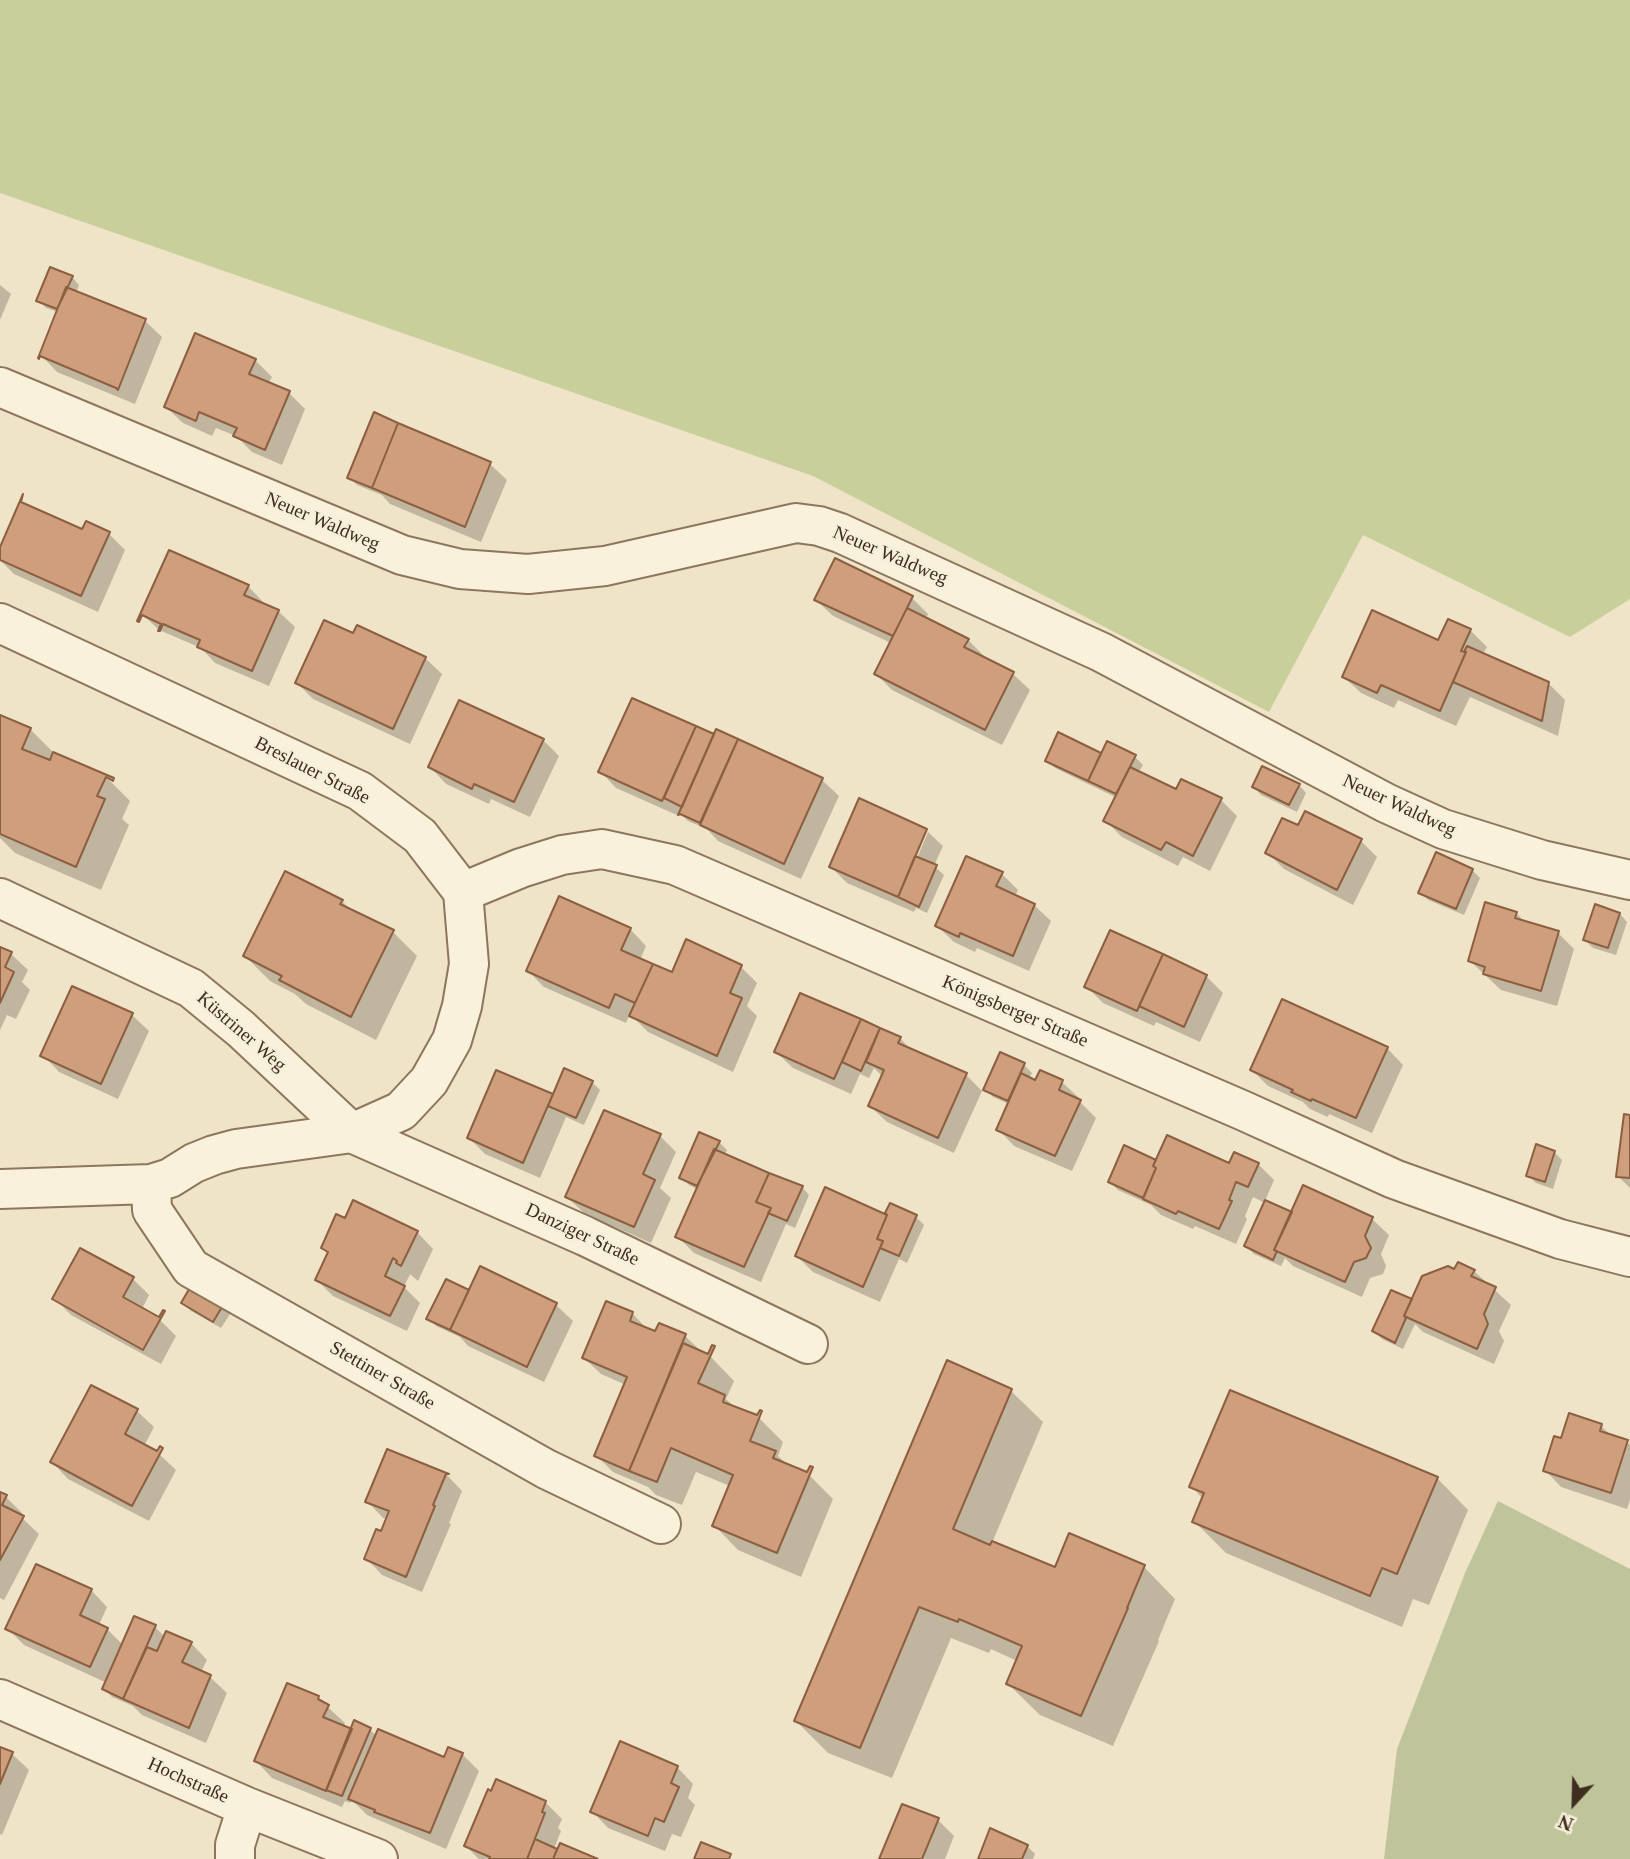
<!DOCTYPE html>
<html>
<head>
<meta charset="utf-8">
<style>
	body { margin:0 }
	#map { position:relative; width:1630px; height:1859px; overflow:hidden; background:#f0e4c8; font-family:"Times New Roman",serif }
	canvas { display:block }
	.north { position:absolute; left:1539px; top:1768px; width:70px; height:70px; -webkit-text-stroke:5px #f7eed8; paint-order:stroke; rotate:202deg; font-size:19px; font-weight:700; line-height:28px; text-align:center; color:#3d2e20 }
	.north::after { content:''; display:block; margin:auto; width:24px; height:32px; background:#3d2e20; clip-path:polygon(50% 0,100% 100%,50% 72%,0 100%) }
</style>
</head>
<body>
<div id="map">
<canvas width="1630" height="1859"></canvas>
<div class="north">N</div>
</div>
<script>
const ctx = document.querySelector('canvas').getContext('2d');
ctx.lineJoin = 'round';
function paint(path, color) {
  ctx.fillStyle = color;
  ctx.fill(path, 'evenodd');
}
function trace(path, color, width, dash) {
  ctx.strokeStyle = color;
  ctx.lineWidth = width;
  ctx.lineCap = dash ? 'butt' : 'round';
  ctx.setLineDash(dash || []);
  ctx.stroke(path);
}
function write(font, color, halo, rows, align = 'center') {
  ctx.font = font + ' "Times New Roman",serif';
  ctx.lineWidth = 5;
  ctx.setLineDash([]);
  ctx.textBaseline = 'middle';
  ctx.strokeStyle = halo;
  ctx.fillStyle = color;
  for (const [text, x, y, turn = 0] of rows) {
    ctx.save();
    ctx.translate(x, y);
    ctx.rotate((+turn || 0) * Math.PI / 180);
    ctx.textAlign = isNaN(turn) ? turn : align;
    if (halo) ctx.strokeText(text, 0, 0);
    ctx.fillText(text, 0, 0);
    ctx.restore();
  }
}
paint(new Path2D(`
	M0,0H1630V599L1570,637L1363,535L1269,712L813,476L0,193Z`), '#c9cf9b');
paint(new Path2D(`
	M1498,1501L1630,1569V1859H1384L1397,1749L1465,1573Z`), '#bfc49a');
paint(new Path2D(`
	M72,277L79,285L76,293L145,321L162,337L135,404L57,372L41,355L58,312L46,308L39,300Z
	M0,285L11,294L0,320Z
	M255,360L272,377L268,384L289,393L305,409L282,465L252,452L236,436L216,428L212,436L183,423L166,407Z
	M375,415L490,464L507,480L481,542L390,504L382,495L357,485L349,477Z
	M83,531L109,534L125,550L98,612L14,574L0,560V551Z
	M248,586L264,603L263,605L278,611L295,627L269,686L215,663L201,648L159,630L142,614Z
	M912,598L928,614L926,619L968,640L984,656L983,659L1013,674L1030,690L1002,745L892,690L876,674L891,643L833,616L816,600Z
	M1470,630L1487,647L1483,654L1548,683L1565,700L1558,736L1470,697L1456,726L1398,700L1394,708L1361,693L1344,677Z
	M353,636L425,658L442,674L410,744L313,699L297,683Z
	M633,700L715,736L717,732L822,780L839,796L801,879L718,841L707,829L688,821L680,813L679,816L616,788L600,771Z
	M0,716L30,729L55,754L105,776L130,801L122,819L129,825L101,890L15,853L0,838Z
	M1059,735L1102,755L1135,757L1143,765L1138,773L1176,791L1221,800L1237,816L1210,871L1183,857L1178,866L1122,837L1106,821L1117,798L1055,768L1047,760Z
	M543,740L559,756L530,817L491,799L489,804L446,784L430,767Z
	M1299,785L1306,793L1297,812L1261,795L1254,787Z
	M1299,828L1361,841L1377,857L1353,905L1284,869L1268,853Z
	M928,832L943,846L934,866L944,875L927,913L916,908L914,912L847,883L831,867L917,858Z
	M1472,870L1480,878L1464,915L1428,900L1421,892Z
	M1002,874L1018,890L1015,896L1034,905L1051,921L1029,971L977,948L975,952L954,942L937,926Z
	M342,901L352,911L393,932L417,956L376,1040L306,1004L295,994L270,981L245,956Z
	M1516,913L1526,923L1558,933L1574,949L1557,1006L1501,990L1470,961Z
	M1620,914L1627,922L1616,955L1593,948L1585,940Z
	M630,929L646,946L640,960L673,975L741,967L757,983L747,1006L757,1016L733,1072L648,1032L630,1014L626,1023L544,987L528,971Z
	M0,949L11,954L28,970L22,982L30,990L16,1019L7,1015L0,1030Z
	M1206,976L1223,993L1200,1042L1156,1022L1154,1026L1103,1003L1086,986Z
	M73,988L132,1015L149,1031L118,1099L59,1072L43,1055Z
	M801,995L900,1038L913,1052L966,1075L982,1091L954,1153L887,1122L870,1106L883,1077L874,1068L869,1078L860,1074L851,1094L793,1068L776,1052Z
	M1387,1048L1403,1065L1372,1133L1329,1114L1328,1117L1310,1109L1303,1102L1268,1086L1252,1070Z
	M1001,1055L1024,1065L1032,1073L1029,1079L1036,1082H1062L1079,1098L1078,1100L1096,1118L1072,1171L1014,1146L998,1129L1009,1104L993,1097L985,1089Z
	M497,1072L554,1096L592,1082L600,1090L584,1125L566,1117L540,1178L485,1154L469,1138Z
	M1630,1116V1188L1618,1176Z
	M660,1136L676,1152L660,1188L671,1198L651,1243L584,1213L567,1197Z
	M719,1142L727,1150L725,1155L802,1187L809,1195L795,1228L786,1224L761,1282L694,1253L677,1236L698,1190L689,1185L681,1177Z
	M1554,1152L1562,1160L1553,1189L1536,1183L1528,1175Z
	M1155,1161L1230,1165L1258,1164L1274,1180L1265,1201L1292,1214L1304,1188L1372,1219L1389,1235L1381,1254L1386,1266L1383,1274L1370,1278L1362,1297L1293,1266L1285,1258L1281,1266L1254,1254L1246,1246L1265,1203L1253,1197L1245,1216L1247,1219L1236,1244L1195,1226L1193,1229L1161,1215L1151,1205L1118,1190L1110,1182Z
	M916,1217L924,1225L907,1263L899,1259L880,1302L813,1272L797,1256L893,1220Z
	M346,1220L417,1232L433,1249L418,1281L410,1274L404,1287L420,1303L407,1331L333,1296L317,1280L329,1254L323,1248Z
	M1455,1271H1474L1511,1305L1499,1331L1504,1341L1494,1364L1423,1332L1415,1324L1403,1349L1382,1339L1374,1331Z
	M133,1279L149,1295L142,1309L160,1320L176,1336L161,1364L71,1315L54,1298Z
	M193,1286L232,1311L221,1328L191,1311L183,1303Z
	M468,1291L556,1305L573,1321L544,1382L468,1346L460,1337L436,1326L428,1318Z
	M632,1313L649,1331L685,1336L702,1352L710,1356L734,1381L726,1399L737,1409L759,1418L783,1442L778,1456L789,1466L809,1475L833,1499L801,1577L738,1550L714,1525L730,1486L696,1472L682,1505L656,1495L648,1487L613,1472L596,1455L626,1385L601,1374L584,1358Z
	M91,1387L137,1411L154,1427L144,1446L159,1454L176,1470L149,1521L68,1479L52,1462Z
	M1011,1391L1043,1422L992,1543L1056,1569L1144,1567L1175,1599L1158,1640L1159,1641L1113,1746L1040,1715L1008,1684L1017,1661L991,1649L989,1653L951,1638L892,1778L828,1753L796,1721Z
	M1601,1426L1613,1437L1627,1442L1630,1445V1500L1627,1509L1561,1487L1545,1470L1562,1440Z
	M446,1474L462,1491L449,1523L451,1524L422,1592L382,1575L366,1558L382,1533L388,1519L383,1518L367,1501Z
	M1437,1478L1468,1510L1429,1605L1413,1599L1402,1627L1226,1553L1194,1521L1203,1499L1191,1486Z
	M0,1494L6,1497L22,1513L21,1517L39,1534L4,1600L0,1598Z
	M91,1590L107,1607L99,1625L107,1629L123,1645L155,1627L165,1637L191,1643L207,1660L201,1672L210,1677L227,1693L206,1743L142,1715L133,1706L112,1697L104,1689L107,1683L24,1645L8,1629Z
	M318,1698L345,1723L343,1727L352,1730H370L377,1736L445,1759L462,1754L479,1771L446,1849L367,1815L352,1800L350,1803L345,1801L342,1807L272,1778L256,1761Z
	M0,1749L12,1754L29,1770L2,1835L0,1834Z
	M677,1767L693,1784L688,1798L695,1805L681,1837L672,1834L665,1851L608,1828L592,1811Z
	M545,1802L562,1819L558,1828L561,1831L554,1849L558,1852L593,1859H479L466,1846Z
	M938,1820L954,1836L945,1859H881Z
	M1027,1846L1035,1854L1033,1859H980Z`), '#0003');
const building = new Path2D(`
	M50,267L73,276L57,309L36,301Z
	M66,287L146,319L118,390L116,388L40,356L39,359L38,358Z
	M195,333L256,359L249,374L290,391L265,450L233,436L237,428L199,412L196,421L164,407Z
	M374,412L398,423L372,488L347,478Z
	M398,423L491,462L465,527L372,488Z
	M23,494L21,502L82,529L86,521L110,532L81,596L0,560V547Z
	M169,550L249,585L244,595L279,610L252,671L197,647L200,640L163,624L160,631H158L161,624L142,615L139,622L137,621Z
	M835,558L913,596L893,636L814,600Z
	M907,608L969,639L964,647L1014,672L985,730L874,674Z
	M1372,610L1438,640L1448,619L1471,629L1461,651L1466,652L1440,711L1381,685L1377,693L1342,677Z
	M324,620L353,633L357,625L426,657L393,729L295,683Z
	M1467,646L1549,682L1542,721L1453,682L1466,652H1464Z
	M632,698L696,726L662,801L598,772Z
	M459,700L544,739L514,802L474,784L472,789L428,767Z
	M0,715L31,728L22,749L50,760L53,752L114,778L113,781L106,777L97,796L105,799L76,867L0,834Z
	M696,726L714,734L682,807L664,798Z
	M716,729L738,739L700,823L680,814L678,815Z
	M1058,732L1101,753L1088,781L1045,761Z
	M738,739L823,778L784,864L700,825Z
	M1107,741L1136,755L1116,794L1088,781Z
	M1262,766L1300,784L1289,805L1252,787Z
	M1130,767L1176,789L1181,779L1222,798L1193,856L1166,842L1161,850L1103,821Z
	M859,798L927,829L898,897L829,867Z
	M1305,811L1362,839L1337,890L1265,853L1282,818L1298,825Z
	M1436,852L1473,869L1456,909L1418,893Z
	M915,856L937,865L919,907L898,897Z
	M966,856L1003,872L996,886L1035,904L1013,956L960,933L959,937L935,926Z
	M285,871L343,900L340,904L394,930L351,1017L279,980L282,976L243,956Z
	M559,896L631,928L621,950L653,964L635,1003L615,994L609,1008L526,971Z
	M1485,902L1517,912L1515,918L1559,931L1541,991L1483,974L1485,967L1468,961Z
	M1595,904L1620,913L1608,948L1583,940Z
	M1110,930L1163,954L1137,1011L1084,987Z
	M686,939L742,965L730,993L742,998L717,1056L629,1016L653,964L672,972Z
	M0,947L12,952L5,967L14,972L0,1003Z
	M1163,954L1207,975L1184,1027L1139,1006Z
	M72,986L133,1013L101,1084L40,1056Z
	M800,993L861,1019L834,1079L774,1052Z
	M1282,999L1388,1047L1356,1118L1312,1099L1311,1101L1291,1092L1293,1090L1250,1070Z
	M861,1019L880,1028L861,1071L842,1062Z
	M880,1028L901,1037L898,1043L967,1073L938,1138L868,1106L884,1070L866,1062Z
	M1000,1052L1025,1063L1008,1101L983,1090Z
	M564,1068L593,1081L576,1118L548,1106Z
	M496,1070L553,1094L523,1163L467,1138Z
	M1040,1070L1063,1080L1059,1090L1081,1100L1055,1156L996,1130L1021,1073L1035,1080Z
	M604,1110L661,1134L643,1174L655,1180L634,1227L565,1197Z
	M1624,1114L1630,1115V1178L1616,1177Z
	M699,1132L720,1141L697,1186L679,1178Z
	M1167,1135L1229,1163L1234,1152L1259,1163L1248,1187L1236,1182L1229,1200L1232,1201L1219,1229L1178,1211L1176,1214L1143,1199L1156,1168L1153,1166Z
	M1536,1144L1555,1151L1545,1182L1526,1176Z
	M1124,1145L1156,1160L1153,1166L1156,1168L1143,1198L1108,1182Z
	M714,1149L769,1173L756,1202L771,1208L744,1267L675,1237Z
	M769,1173L803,1186L787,1221L768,1213L771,1208L756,1202Z
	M1303,1185L1373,1217L1365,1236L1371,1248L1366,1258L1354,1262L1345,1282L1274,1250Z
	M825,1187L887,1215L877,1239L883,1241L863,1287L795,1256Z
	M353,1200L418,1231L401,1266L396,1263L397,1261L393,1258L385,1276L405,1286L390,1316L315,1280L328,1252L321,1248L336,1214L345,1218Z
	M1265,1200L1292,1212L1274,1250L1277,1251L1273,1260L1244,1246Z
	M890,1203L917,1215L899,1256L880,1248L883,1241L877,1239L887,1215L885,1213Z
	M80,1248L134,1277L123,1297L159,1317L163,1310L165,1311L143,1350L52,1299Z
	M1458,1262L1475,1270L1471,1276L1496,1287L1484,1314L1488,1324L1477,1349L1404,1316L1422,1276L1448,1266L1454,1269Z
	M480,1266L557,1303L527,1367L450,1330Z
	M446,1279L469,1290L450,1330L426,1319Z
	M192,1284L225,1302L213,1322L181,1303Z
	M1391,1290L1412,1299L1404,1316L1406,1318L1395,1343L1372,1331Z
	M606,1301L633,1312L630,1321L655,1331L659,1323L686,1334L629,1471L594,1456L627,1377L582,1358Z
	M683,1343L708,1354L712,1345L715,1346L698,1383L725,1395L723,1402L757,1415L760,1410L762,1411L750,1441L776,1451L773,1458L807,1472L810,1466L813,1467L777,1553L712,1526L733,1475L671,1448L657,1482L629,1471Z
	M947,1360L1012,1389L953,1529L990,1545L992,1541L1055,1567L1069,1533L1145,1565L1127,1608H1128L1081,1716L1006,1684L1022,1646L959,1619L958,1622L919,1607L860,1748L794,1721Z
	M91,1385L138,1409L125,1434L157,1451L160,1446L163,1448L132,1506L50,1462Z
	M1230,1390L1438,1477L1397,1574L1382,1568L1370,1596L1192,1522L1204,1493L1189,1487Z
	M1569,1413L1602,1424L1600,1431L1628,1440L1611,1493L1543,1471L1554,1436L1561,1438Z
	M387,1449L449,1474H446L433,1505L435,1506L406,1577L364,1559L376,1529L381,1531L389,1511L365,1502Z
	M0,1492L7,1495L2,1505L24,1516L0,1560Z
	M36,1564L92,1589L80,1615L108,1628L90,1667L5,1629Z
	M134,1616L156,1625L123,1699L102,1689Z
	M166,1631L192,1642L182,1662L211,1675L189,1728L123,1699L147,1647L157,1651Z
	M287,1683L319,1696L318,1699L329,1705L323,1717L352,1729L326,1791L254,1761Z
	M354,1720L371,1728L342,1796L326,1790Z
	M378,1729L444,1757L448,1747L463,1753L430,1833L374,1812L375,1810L348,1799Z
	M620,1741L678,1766L671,1783L679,1787L664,1822L655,1818L648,1836L590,1812Z
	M0,1747L13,1752L0,1784Z
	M496,1779L546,1801L542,1812L545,1813L527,1859H489L490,1857L464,1846L488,1789L491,1791Z
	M902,1804L939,1818L922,1859H879Z
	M990,1828L1028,1845L1022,1859H978Z
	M535,1839L557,1849L553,1859H527Z
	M701,1842L731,1854L729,1859H694Z
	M560,1843L598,1859H553Z`);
paint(building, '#cf9f7d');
trace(building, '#8d5f41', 2);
const street = new Path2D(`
	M0,387L402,555L460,569L528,574L605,566L796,523L819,526L840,533L1101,652L1386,803L1443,829L1542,860L1630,880
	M0,623L360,791L420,836L463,892L469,964L462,1006L452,1040L429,1081L401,1111L352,1133L236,1149L214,1155L194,1163L170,1178L151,1184L0,1189
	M463,892L521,868L562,855L602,849L675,865L1244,1111L1394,1179L1560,1239L1630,1257
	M0,898L191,988L241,1029L352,1133L585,1236L808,1344
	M151,1184L152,1210L191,1268L546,1469L661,1524
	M0,1699L247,1807L378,1859
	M235,1859V1845L247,1807`);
trace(street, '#8d765c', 42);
trace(street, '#faf1dc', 38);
write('19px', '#3d2e20', '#f7eed8', [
	["Neuer Waldweg",322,522,23],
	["Neuer Waldweg",890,556,23],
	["Breslauer Straße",312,771,27],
	["Neuer Waldweg",1399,806,25],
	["Königsberger Straße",1015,1012,23],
	["Küstriner Weg",241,1032,41],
	["Danziger Straße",582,1235,25],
	["Stettiner Straße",382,1376,30],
	["Hochstraße",188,1781,24]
]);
</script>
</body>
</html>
